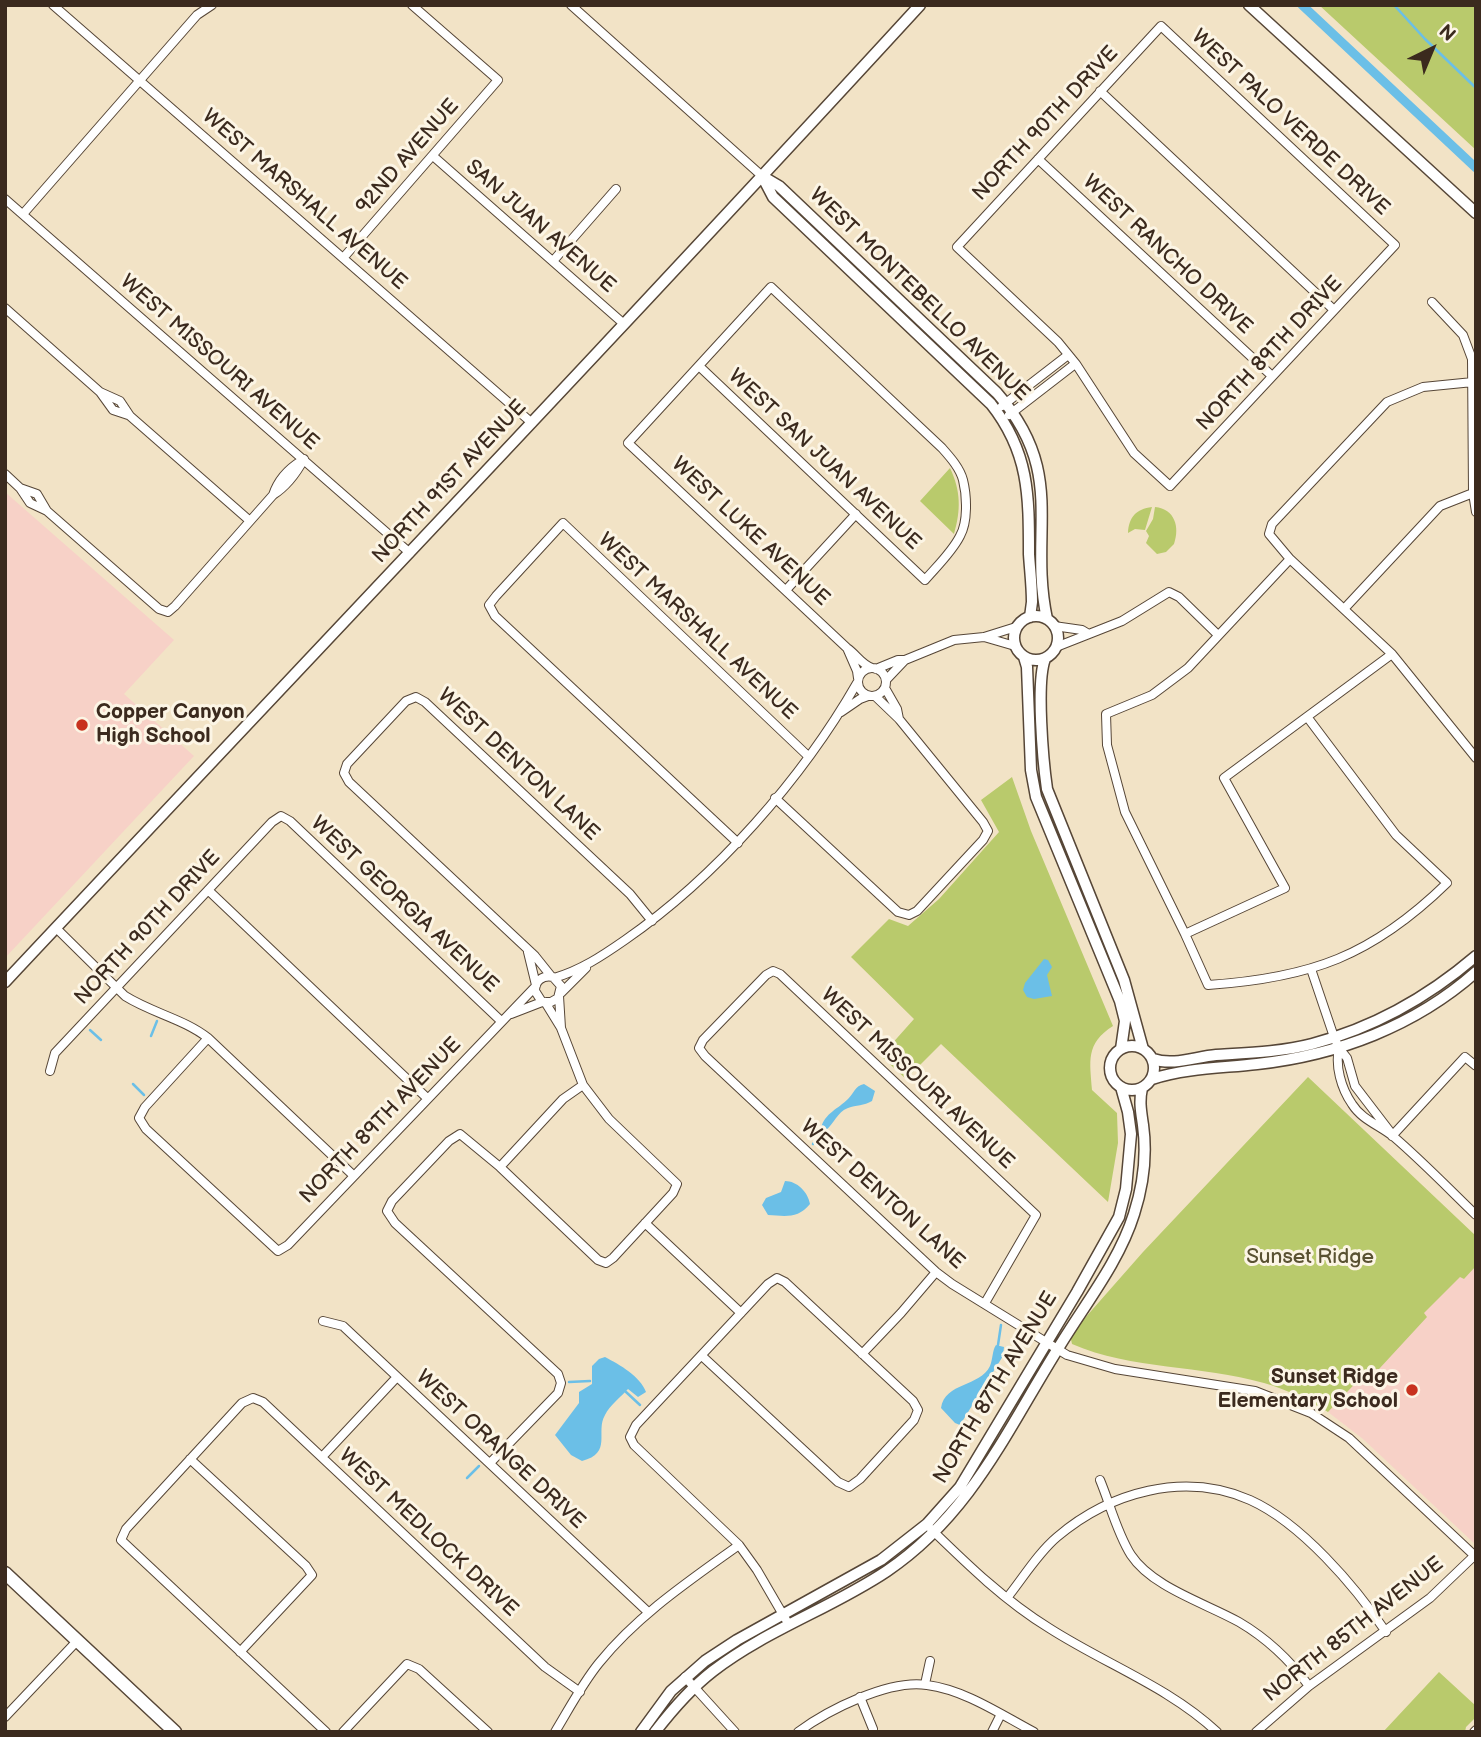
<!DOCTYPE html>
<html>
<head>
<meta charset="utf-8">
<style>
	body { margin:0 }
	#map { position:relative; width:1481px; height:1737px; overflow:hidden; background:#f2e3c6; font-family:"Balsamiq Sans",sans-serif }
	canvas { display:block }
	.frame { position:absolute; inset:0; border:7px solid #3b2a1e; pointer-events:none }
	.north { position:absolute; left:1397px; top:14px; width:70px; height:70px; -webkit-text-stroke:5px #fcf5e5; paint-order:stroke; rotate:43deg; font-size:19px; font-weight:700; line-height:28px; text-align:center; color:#3b2a1e }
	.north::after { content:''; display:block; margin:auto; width:24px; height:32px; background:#3b2a1e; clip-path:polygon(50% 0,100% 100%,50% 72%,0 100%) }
</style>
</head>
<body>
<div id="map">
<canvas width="1481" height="1737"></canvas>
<div class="frame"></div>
<div class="north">N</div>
</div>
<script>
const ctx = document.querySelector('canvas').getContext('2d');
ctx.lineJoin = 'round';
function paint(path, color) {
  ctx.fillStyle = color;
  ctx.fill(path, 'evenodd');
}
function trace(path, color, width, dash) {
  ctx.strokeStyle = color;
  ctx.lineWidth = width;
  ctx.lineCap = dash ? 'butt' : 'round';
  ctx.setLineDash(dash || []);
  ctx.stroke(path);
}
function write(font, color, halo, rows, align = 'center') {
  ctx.font = font + ' "Balsamiq Sans",sans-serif';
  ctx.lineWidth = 6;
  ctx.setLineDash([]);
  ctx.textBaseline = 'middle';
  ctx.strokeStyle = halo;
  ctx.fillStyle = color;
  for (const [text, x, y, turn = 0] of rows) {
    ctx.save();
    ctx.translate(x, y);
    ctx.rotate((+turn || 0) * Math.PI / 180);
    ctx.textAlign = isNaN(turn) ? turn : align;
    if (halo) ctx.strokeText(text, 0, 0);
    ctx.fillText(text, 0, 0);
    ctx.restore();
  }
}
paint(new Path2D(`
	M5,492L174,640L124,694L194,756L5,958Z
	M1476,1266V1545L1363,1439L1328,1412L1369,1369L1427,1317L1423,1313L1460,1276L1464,1279Z`), '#f7d1c7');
paint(new Path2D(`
	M1319,5H1476V150Z
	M950,468C961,491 961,510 954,534L920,501Z
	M1152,507L1145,530L1135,529L1128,533C1129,517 1136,509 1152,507Z
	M1155,507C1175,509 1180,527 1174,544L1166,552L1157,554L1146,543L1149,536L1146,531L1153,519Z
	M1012,777L1031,831L1113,1026C1085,1044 1090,1061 1092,1090L1117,1113L1118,1143L1108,1202L941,1044L906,1079L881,1056L914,1019L851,957L889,919L908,926L939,899L999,832L981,800Z
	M1308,1077L1476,1236V1266L1464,1279L1460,1277L1424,1313L1427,1317L1379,1369H1369L1328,1412C1308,1400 1286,1389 1264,1383C1201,1365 1132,1370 1072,1344L1070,1335L1143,1252Z
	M1439,1672L1476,1706V1717L1466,1727L1465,1732H1383Z`), '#b9ca6c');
paint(new Path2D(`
	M1044,959L1048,960L1052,967L1047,975L1052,996L1034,999L1027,997L1023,990L1025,983Z
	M864,1084L875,1091L872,1101C864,1106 856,1105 848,1108C837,1112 834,1124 826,1130L821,1128C825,1113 838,1109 848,1099C854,1093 855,1086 864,1084Z
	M785,1181C797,1181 808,1192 810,1204C798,1219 785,1216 768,1215L762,1205L766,1198L781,1192Z
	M996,1345L1004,1347L1003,1356L960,1425L955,1423L941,1408C945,1382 980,1387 990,1366C993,1359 992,1351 996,1345Z
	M605,1357C620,1365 640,1376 646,1392L638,1397L628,1389C621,1397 610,1405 605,1415C595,1432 613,1453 582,1461L571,1455L555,1435L579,1403V1392L592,1384V1366L599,1359Z`), '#6bbfe7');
trace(new Path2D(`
	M1394,5L1425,39L1476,88
	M90,1030L101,1040
	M151,1036L157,1021
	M898,1070L907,1059
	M133,1084L144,1095
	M813,1144L823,1131
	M998,1345L1001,1325
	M569,1382L590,1381
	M626,1392L640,1405
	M467,1478L479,1466
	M422,1538L433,1526`), '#6bbfe7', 2.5);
trace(new Path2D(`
	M1302,5L1476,168`), '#6bbfe7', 9);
const street = new Path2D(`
	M53,5L532,423
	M571,5L762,176
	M1161,26L1395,245L1170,486L1134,453L1076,364L1058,342L957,247Z
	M1100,91L1334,310
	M433,156L624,324
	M1038,159L1272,376
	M5,199L410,553
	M23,214L197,15L212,5
	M344,257L498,80L412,5
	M553,261L616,189
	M1432,302L1463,335L1472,359L1473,493L1476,512
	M5,308L100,392L113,410L128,415
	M699,366L925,580C937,566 952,552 960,536C968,522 967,496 963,480C960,468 950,457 942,448L771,287L628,443L847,648C856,654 861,664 872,668
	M1473,382L1423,387L1387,402L1272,524L1269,534L1290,559L1392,654L1476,758
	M100,392L120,401L130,416L250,521
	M1002,406L1068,355
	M1009,415L1075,364
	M5,474L20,488L30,503L47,511
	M20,488L37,494L47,511L159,609L168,612L175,606L273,495C287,486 296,474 304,459
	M273,495C278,480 288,469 301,461
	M1290,559L1188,668L1152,695L1106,714L1107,745L1125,812L1185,934L1208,985C1311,978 1372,956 1447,883L1396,835L1308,718
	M786,590L856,514
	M1344,609L1440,506L1473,493
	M1054,626L1082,630L1087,633
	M984,637L1015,646
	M1056,647L1122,621L1169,592L1179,597L1218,635
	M847,648L857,671L858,678
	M858 682a14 14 0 1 1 28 0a14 14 0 1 1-28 0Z
	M876,669L898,660H905L954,640L984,637L1016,627
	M886,680L905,660
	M885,688L897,709L899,719
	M841,712L860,699L868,696
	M775,798L898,912L909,915L917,911L983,840L988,831L983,822L899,719L875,696
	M738,843L495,616L489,605L496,596L563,523L808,756
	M208,890L427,1098
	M56,928L125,996C152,1013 184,1019 208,1038L354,1176
	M1185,934L1285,888L1224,778L1392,654
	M528,952L536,985
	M1311,969L1334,1037L1339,1048L1347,1058L1355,1086L1391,1133
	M551,976L535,956L349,782L344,773L347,764L406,701L416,697L425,702L630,894L652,921
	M554,978C581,970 602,956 625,940C716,877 802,779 857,683
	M561,993L586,968
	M545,1002L561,1028
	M511,1014L542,1002H551L558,998L561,986L553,977C542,975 535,981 535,991L542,1002
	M208,1038L145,1107L139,1118L146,1129L278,1251L288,1245L535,987
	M1339,1048C1335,1066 1341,1088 1352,1104C1362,1120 1379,1125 1394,1137C1422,1161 1449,1189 1476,1215
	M50,1071L55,1053L272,822L281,816L290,821L501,1021
	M1392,1136L1465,1057L1476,1066
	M500,1167L563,1099L583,1085
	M645,1223L741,1313
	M985,1303L1036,1215L780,974L773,971L766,975L703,1040L699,1048L705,1056L936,1272L952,1284L1067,1355L1115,1369L1255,1391L1311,1413L1349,1438L1476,1557
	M323,1321L343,1326L648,1612
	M862,1354L901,1313L936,1272
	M702,1356L838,1482L849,1487L860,1479L914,1420L918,1410L913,1401L785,1282L777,1278L768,1284L636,1425L630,1437L634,1445L739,1545L757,1570L789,1625
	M322,1457L397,1377
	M190,1459L306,1566L312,1575L240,1652
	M490,1463L558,1393L561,1383L558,1374L395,1223L387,1211L392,1201L449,1141L460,1134L500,1167L598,1260L606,1263L613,1258L673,1193L677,1184L609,1119L583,1085L561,1028L559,996
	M1100,1480C1110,1504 1117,1533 1131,1555C1152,1587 1205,1603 1239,1622C1268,1639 1289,1659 1309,1686
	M931,1529C968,1565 1005,1601 1049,1628C1105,1664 1169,1687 1217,1732
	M1007,1598C1023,1578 1038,1553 1057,1537C1110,1492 1184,1471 1250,1500C1301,1523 1355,1586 1386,1632
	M685,1677L735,1732
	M925,1684L930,1661
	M860,1697L873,1729
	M5,1717L78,1640
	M326,1732L121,1540L126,1529L242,1403L253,1398L263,1402L545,1667L580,1692
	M343,1732L407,1664L419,1669L488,1732
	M555,1732C569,1709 582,1684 599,1663C638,1615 689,1581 739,1545
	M798,1732C828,1710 889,1679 927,1685C965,1690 1000,1714 1034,1732
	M992,1732L1001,1714
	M1256,1732L1309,1686L1430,1598L1474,1556
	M1474,1732L1476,1730`);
const secondary = new Path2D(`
	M1249,5L1476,213
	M762,176L779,186L997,393C1068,474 1028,530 1047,619
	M762,176L773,197L991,404C1029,452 1029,495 1029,554C1030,570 1032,586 1032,602L1030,617
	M1014 638a22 22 0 1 1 44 0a22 22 0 1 1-44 0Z
	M1024,657L1027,667L1031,770L1036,797L1120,1001L1125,1021L1121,1049
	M1045,659C1036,682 1043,761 1047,789L1124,980L1143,1049
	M5,982C310,657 618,334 920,5
	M1110 1068a22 22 0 1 1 44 0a22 22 0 1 1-44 0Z
	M1153,1059C1173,1066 1195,1057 1216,1055C1248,1053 1281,1052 1312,1044C1373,1028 1428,997 1476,956
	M1152,1079C1186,1068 1222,1068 1257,1064C1338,1055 1415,1026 1476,972
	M641,1732L671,1691L705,1661L737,1640L881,1560L927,1524L960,1487L1077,1292L1119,1217L1126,1189L1131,1134L1128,1112L1121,1087
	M655,1732C672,1710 691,1688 713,1671C766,1630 832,1608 887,1571C971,1514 1007,1430 1059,1347C1085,1304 1119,1262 1134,1214C1143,1186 1147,1154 1143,1125C1141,1111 1139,1102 1142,1088`);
const primary = new Path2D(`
	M5,1573L175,1732`);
trace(street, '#564637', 10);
trace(secondary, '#564637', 13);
trace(primary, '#564637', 15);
trace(street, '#fff', 8);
trace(secondary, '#fff', 10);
trace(primary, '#fff', 12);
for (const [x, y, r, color] of [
	[82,725,7,"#c8321e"],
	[1412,1390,7,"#c8321e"]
]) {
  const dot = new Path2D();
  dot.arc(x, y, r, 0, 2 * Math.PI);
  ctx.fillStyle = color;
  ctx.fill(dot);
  trace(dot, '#fcf5e5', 2.5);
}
write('21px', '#3b2a1e', '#fcf5e5', [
	["WEST PALO VERDE DRIVE",1290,123,43],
	["NORTH 90TH DRIVE",1046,124,-47],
	["92ND AVENUE",408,157,-49],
	["WEST MARSHALL AVENUE",304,200,41],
	["SAN JUAN AVENUE",540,227,41],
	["WEST RANCHO DRIVE",1167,255,43],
	["WEST MONTEBELLO AVENUE",919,295,44],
	["NORTH 89TH DRIVE",1270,354,-47],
	["WEST MISSOURI AVENUE",219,363,41],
	["WEST SAN JUAN AVENUE",824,460,43],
	["NORTH 91ST AVENUE",450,482,-47],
	["WEST LUKE AVENUE",750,532,43],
	["WEST MARSHALL AVENUE",697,627,43],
	["WEST DENTON LANE",518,765,43],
	["WEST GEORGIA AVENUE",404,905,43],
	["NORTH 90TH DRIVE",148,928,-47],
	["WEST MISSOURI AVENUE",917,1079,43],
	["NORTH 89TH AVENUE",381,1121,-46],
	["WEST DENTON LANE",882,1195,42],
	["NORTH 87TH AVENUE",996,1388,-59],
	["WEST ORANGE DRIVE",500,1450,43],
	["WEST MEDLOCK DRIVE",428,1533,43],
	["NORTH 85TH AVENUE",1354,1630,-38]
]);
write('bold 21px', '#3b2a1e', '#fcf5e5', [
	["Copper Canyon",96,713],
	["High School",96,737],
	["Sunset Ridge",1398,1378,"right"],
	["Elementary School",1398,1402,"right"]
], 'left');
write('21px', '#5a5232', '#fcf5e5', [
	["Sunset Ridge",1310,1258]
]);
</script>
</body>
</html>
